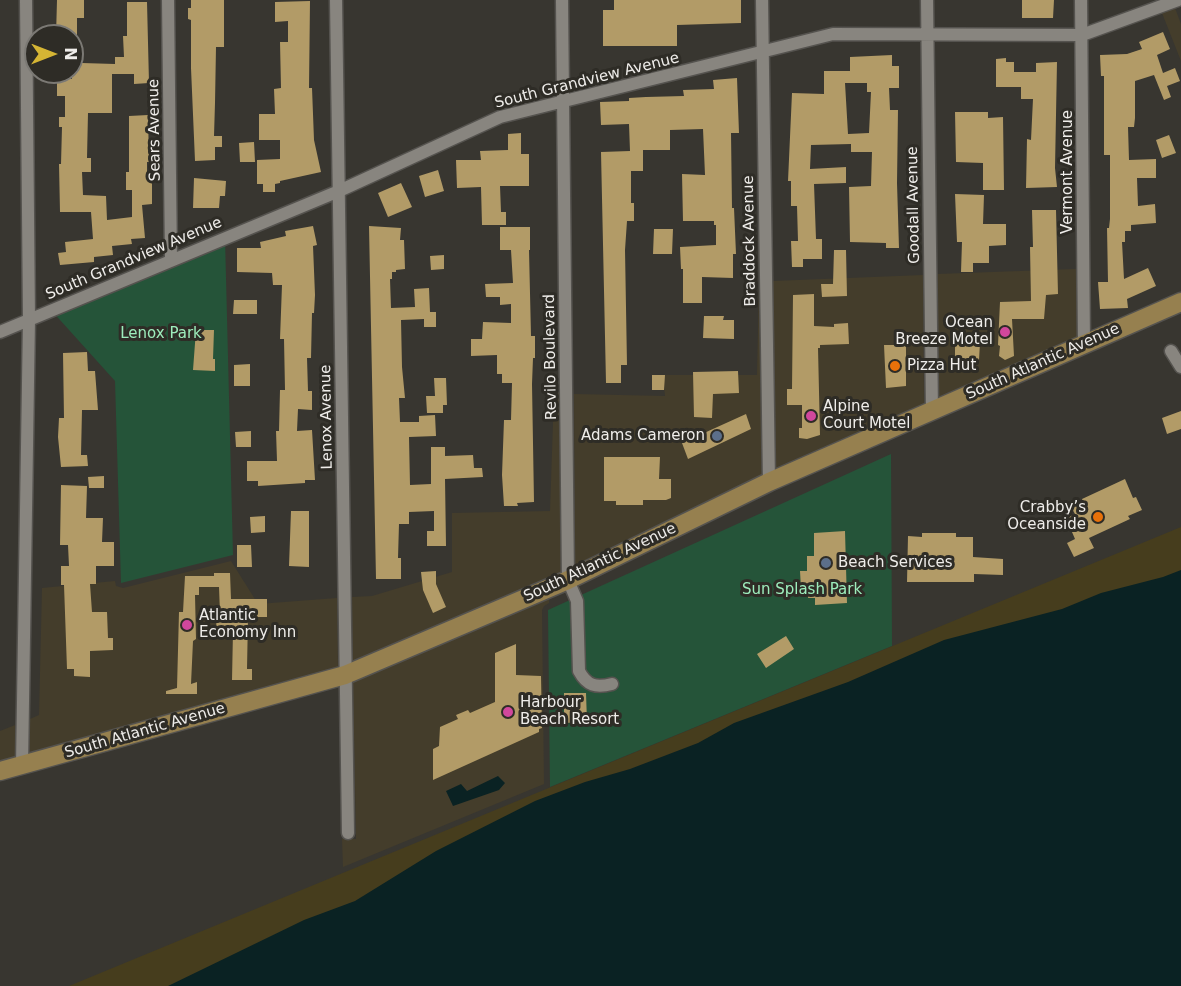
<!DOCTYPE html>
<html>
<head>
<meta charset="utf-8">
<style>
	body { margin:0 }
	#map { position:relative; width:1181px; height:986px; overflow:hidden; background:#383630; font-family:"DejaVu Sans",sans-serif }
	canvas { display:block }
	.north { position:absolute; left:24px; top:24px; width:60px; height:60px; box-sizing:border-box; background:#2e2c26; border:2px solid #7b7974; border-radius:50%; rotate:90deg; font-size:16px; font-weight:700; line-height:24px; text-align:center; color:#efedea }
	.north::after { content:''; display:block; margin:auto; width:21px; height:27px; background:#d5b534; clip-path:polygon(50% 0,100% 100%,50% 72%,0 100%) }
</style>
</head>
<body>
<div id="map">
<canvas width="1181" height="986"></canvas>
<div class="north">N</div>
</div>
<script>
const ctx = document.querySelector('canvas').getContext('2d');
ctx.lineJoin = 'round';
function paint(path, color) {
  ctx.fillStyle = color;
  ctx.fill(path, 'evenodd');
}
function trace(path, color, width, dash) {
  ctx.strokeStyle = color;
  ctx.lineWidth = width;
  ctx.lineCap = dash ? 'butt' : 'round';
  ctx.setLineDash(dash || []);
  ctx.stroke(path);
}
function write(font, color, halo, rows, align = 'center') {
  ctx.font = font + ' "DejaVu Sans",sans-serif';
  ctx.lineWidth = 6;
  ctx.setLineDash([]);
  ctx.textBaseline = 'middle';
  ctx.strokeStyle = halo;
  ctx.fillStyle = color;
  for (const [text, x, y, turn = 0] of rows) {
    ctx.save();
    ctx.translate(x, y);
    ctx.rotate((+turn || 0) * Math.PI / 180);
    ctx.textAlign = isNaN(turn) ? turn : align;
    if (halo) ctx.strokeText(text, 0, 0);
    ctx.fillText(text, 0, 0);
    ctx.restore();
  }
}
paint(new Path2D(`
	M1175,8L1181,24V61L1162,13Z
	M1076,269L1077,340L939,401L937,274Z
	M923,275L924,407L776,472L773,281Z
	M759,281L762,478L575,569L574,394L665,396L663,375H757Z
	M554,393H559L561,576L353,665L352,597L372,596L452,572V513L550,511Z
	M231,561L258,604L337,598L338,670L29,756L30,719L39,715L42,588L115,581L116,586L123,588Z
	M549,595V603L544,606L542,610L544,784L343,867L342,839H356L353,679Z
	M15,725V760L0,764V731Z`), '#443d2b');
paint(new Path2D(`
	M225,238L233,555L121,583L115,381L51,310Z
	M891,454L892,646L550,787L548,610Z`), '#255439');
paint(new Path2D(`
	M1181,527V682L424,986H69Z`), '#463d1d');
paint(new Path2D(`
	M1181,570V986H168L304,920L355,901L436,851L535,801L585,782L630,769L698,743L734,723L848,682L944,640L1062,609L1101,593L1163,577Z
	M498,776L505,783L499,790L453,806L446,791L461,784L467,791Z`), '#0a2223');
paint(new Path2D(`
	M57,0H84V18H77V36H56Z
	M191,0H224V47H216L215,103L214,136H222V147H215V160L195,161L191,68V20L188,19V8H191Z
	M614,0H741V23L677,25V46H603V10H614Z
	M1022,0H1054L1053,18H1022Z
	M310,1L309,88H312L314,140L321,172L280,181V183L275,184V192H263V184H257V160L280,159V140H259V114H275L274,89L281,88L280,42H288V21L275,22V2Z
	M127,2H147L149,83L134,84V74H112V113H88L87,158H91V172H82L83,195L106,196L107,220L132,217V190H126V172H129V116L148,115L149,162H147V178H152V204L142,205L145,238L131,239L132,244L112,246L113,255L94,257V262L60,265L58,253L66,252L65,242L93,239L91,212H60L59,164H61L62,127H59V117H65V96H57V79H72V52H82V63L115,64V57H124L123,36H127Z
	M1163,32L1170,49L1157,55L1163,73L1175,68L1180,81L1167,86L1171,97L1164,100L1154,75L1135,81V118L1134,127H1128L1129,160L1156,159V178H1137L1138,206L1155,204L1156,223L1131,225V231H1125V242H1122L1124,279L1148,268L1156,286L1127,299L1128,308L1100,309L1098,282H1108L1107,228H1109L1110,219V155H1104V76H1101L1100,55L1127,54L1142,49L1139,42Z
	M892,55V66H899V88H889L890,110H898L897,183L899,248H886V243L850,242L849,187L871,186L872,152H851V144L811,145L810,169L846,167V183L814,184L816,239H822V259H803V267H792L791,241H798L797,206H791V181H788L792,93L824,94V71H850V57ZM845,83H867V92H871L869,133L848,134Z
	M1006,58V62H1014V72H1036V63L1057,62L1055,168L1057,187L1026,188L1027,139L1031,140L1033,99H1021V87H996V59Z
	M737,78L739,133H731L732,208H734L736,254H733V278L702,277V303H683V269H681L680,247L716,245V225H714V221H683L682,174L705,175L703,129L670,130V150H643V171H631V203H634V221H627L625,250L627,365H621V383H606L601,152L630,151L629,124L601,125L600,102L629,101V98L646,97L684,96L683,90L714,89L713,80Z
	M955,112H988V118L1003,117L1004,190H983V163L956,162Z
	M521,133V154H529V186H500L501,212H506V225H482L481,187L457,188L456,160H481L480,151L508,150V134Z
	M1169,135L1176,153L1162,158L1156,140Z
	M254,142L255,162H240L239,143Z
	M438,170L444,191L425,197L419,176Z
	M194,178L226,181L225,196H220L219,208H193Z
	M401,183L412,207L388,217L378,193Z
	M955,194L984,195L983,224H1006V245L989,246V263H973V272H961L962,242H957Z
	M1032,210H1056L1058,294L1046,295L1044,319H1012L1014,356L1005,360L999,356L1000,346L998,345L1000,302L1031,301L1030,247H1033Z
	M313,226L317,245L313,246L315,295L314,313H312L311,358H307L308,391H312V410L298,409L297,431L312,430L315,480H305V483L258,486V481H247V461H277L276,431H279L280,390H285L284,339H280L282,285H273L272,273L237,272V248H261L260,242L286,236L285,231Z
	M369,226L401,228L400,240H404L405,269L396,270V272H392V279H390L391,308L415,307L414,289L429,288L430,312H436V327H424V319L401,320L402,367L405,398H399L400,422H419V416L435,415L436,436L409,437L410,485L431,484V447H445V456L473,455L474,468H482L483,477L445,479L446,546H427V531H434V511L409,512V524H399L398,558H401V579H376Z
	M500,227H530V250H529L531,336H535V358H533L532,384L534,502L517,503L518,506H504L502,475L504,420H511L512,383H502V374H497V355L471,356V339H482L483,322L511,323V304L500,305V297H486L485,284L513,283L511,250H500Z
	M654,229H673L672,254H653Z
	M834,250H846L847,296L822,297L821,284H833Z
	M444,255V269L431,270L430,256Z
	M814,294V326L834,327V324L848,323L849,344L820,345V348H818L820,435L807,439L799,438V428H802V405H787V389H792L793,295Z
	M234,300H257V314H233Z
	M704,316H724L723,320H734V339L703,338Z
	M196,330H214L213,359H215V371L193,370Z
	M955,342L980,343L979,360H955Z
	M884,345H906V386L886,388Z
	M87,352L88,371H95L98,410H82L81,455H87L88,466L61,467L58,437L59,418H64L63,353Z
	M250,364V386H234V365Z
	M738,371L739,393L713,394L712,418L694,417L693,372Z
	M652,375H665L664,390H652Z
	M434,378H446L447,405H443V413H427L426,396H435Z
	M1181,411V429L1167,434L1162,418Z
	M746,414L751,429L688,459L682,443Z
	M251,431V447H236L235,432Z
	M604,457H660L659,479H671V498L666,500H643V505H616V501H604Z
	M104,476V488H89L88,477Z
	M1125,479L1133,498L1136,497L1142,510L1128,516L1130,519L1089,538L1094,548L1074,557L1067,543L1075,539L1066,518L1075,514L1071,507L1083,502L1082,499Z
	M61,485L87,486L86,518H103L102,542H114V566H96V584H90L92,612H107L108,638H113V650L90,651V677L74,676V669H67L64,585H61V566H69L68,545H60Z
	M291,511H309V567L289,566Z
	M265,516V532L251,533L250,517Z
	M845,531L847,603L815,605V598H808L809,588L801,589L800,571H807V556H814V533Z
	M922,533H956V537H973V557L1003,559V575L974,574V582H907L908,536L922,537Z
	M237,545H251L252,567H237Z
	M436,571V584L446,607L433,613L423,590L421,572Z
	M214,573H230L231,599H267V617H248L247,669H252V680H232L233,631L216,630L217,612L220,613L219,587H199V595H195L196,639L193,641L191,684L197,682V694H166V691L177,688L179,612H183L185,576H214Z
	M786,636L794,649L766,668L757,654Z
	M516,644V675L541,676L542,728L539,729V732L433,780V749L439,746L440,727L458,719L456,715L468,710L470,713L495,702V653Z
	M564,693H586L587,722L564,723Z`), '#b29b67');
const street = new Path2D(`
	M168,0L171,260
	M336,0L348,833
	M562,0L568,580L577,601L579,671C587,686 596,688 612,684
	M762,0L769,482
	M927,0L932,411
	M1081,0L1084,344
	M0,332L339,191L500,117L833,34L1082,35L1178,0
	M1171,351L1181,367
	M22,765L29,319L26,0`);
const primary = new Path2D(`
	M0,771L345,675L568,580L769,482L1181,302`);
trace(street, '#55534f', 15);
trace(primary, '#55534f', 21);
trace(street, '#88857f', 12);
trace(primary, '#96804f', 18);
for (const [x, y, r, color] of [
	[1005,332,6,"#d1479c"],
	[895,366,6,"#e8710a"],
	[811,416,6,"#d1479c"],
	[717,436,6,"#5c6f8a"],
	[1098,517,6,"#e8710a"],
	[826,563,6,"#5c6f8a"],
	[187,625,6,"#d1479c"],
	[508,712,6,"#d1479c"]
]) {
  const dot = new Path2D();
  dot.arc(x, y, r, 0, 2 * Math.PI);
  ctx.fillStyle = color;
  ctx.fill(dot);
  trace(dot, '#2e2c26', 2);
}
write('15px', '#efedea', '#2e2c26', [
	["South Grandview Avenue",587,81,-14],
	["Sears Avenue",155,130,-91],
	["Vermont Avenue",1068,172,-90],
	["Goodall Avenue",914,205,-91],
	["Braddock Avenue",750,241,-91],
	["South Grandview Avenue",134,259,-23],
	["Revilo Boulevard",551,357,-91],
	["South Atlantic Avenue",1043,362,-24],
	["Lenox Avenue",327,417,-91],
	["South Atlantic Avenue",600,563,-25],
	["South Atlantic Avenue",145,731,-16]
]);
write('15px', '#efedea', '#2e2c26', [
	["Ocean",993,323,"right"],
	["Breeze Motel",993,340,"right"],
	["Pizza Hut",907,366],
	["Alpine",823,407],
	["Court Motel",823,424],
	["Adams Cameron",705,436,"right"],
	["Crabby’s",1086,508,"right"],
	["Oceanside",1086,525,"right"],
	["Beach Services",838,563],
	["Atlantic",199,616],
	["Economy Inn",199,633],
	["Harbour",520,703],
	["Beach Resort",520,720]
], 'left');
write('15px', '#9dedbc', '#2e2c26', [
	["Lenox Park",161,334],
	["Sun Splash Park",802,590]
]);
</script>
</body>
</html>
